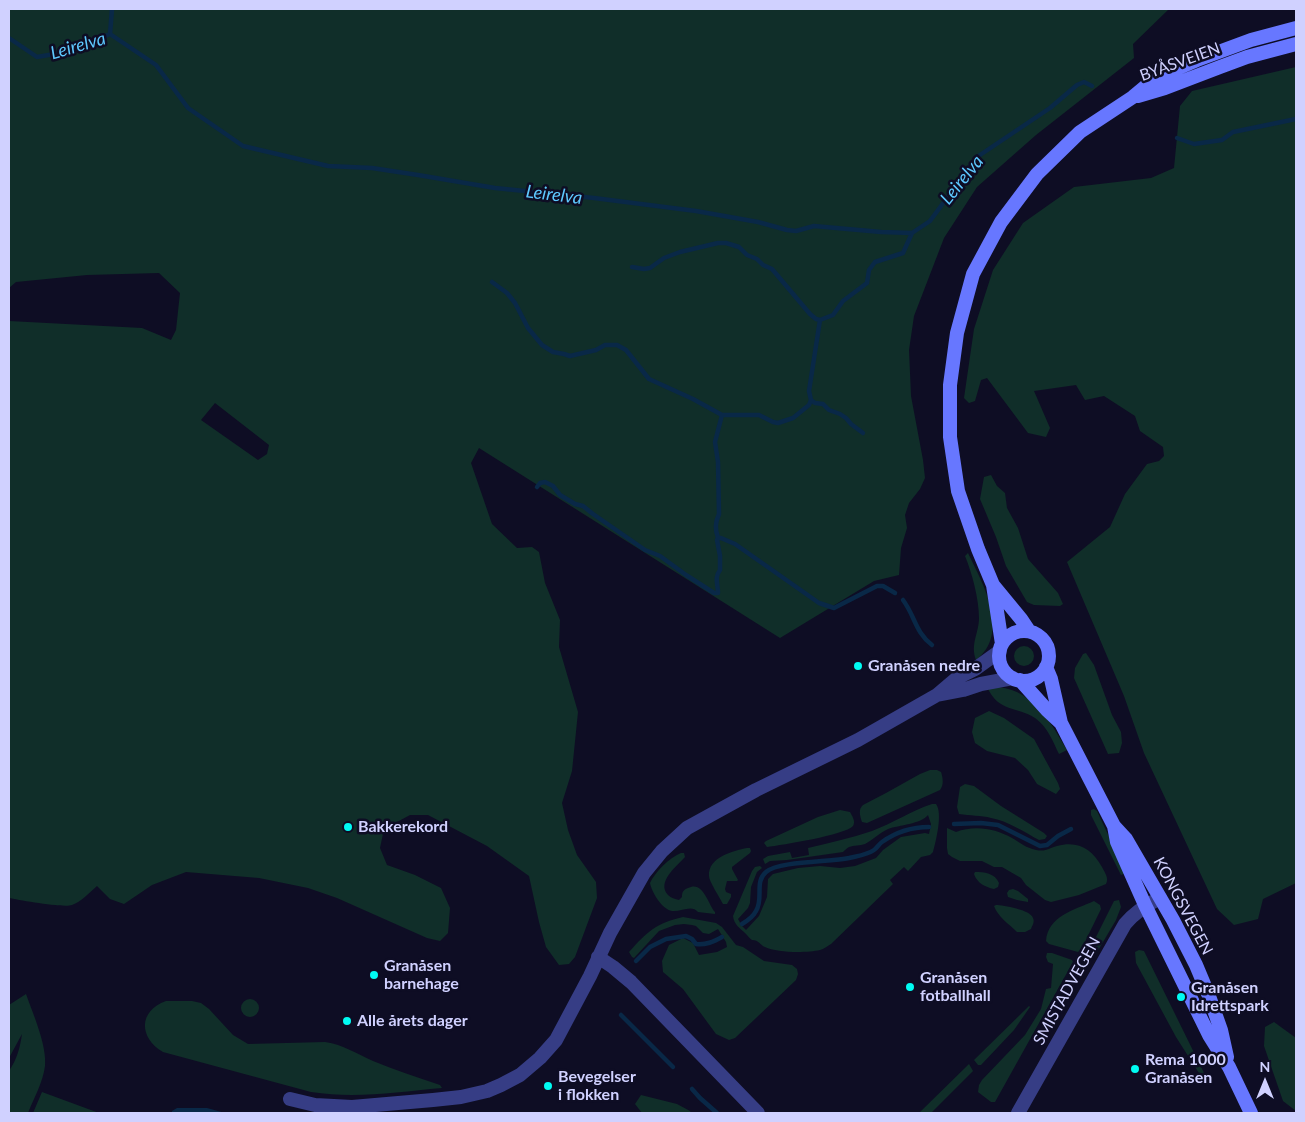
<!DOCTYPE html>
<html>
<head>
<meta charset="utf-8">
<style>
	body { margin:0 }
	#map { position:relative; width:1305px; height:1122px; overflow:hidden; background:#0e0d24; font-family:Lato,sans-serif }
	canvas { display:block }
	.frame { position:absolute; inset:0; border:10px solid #d0d1ff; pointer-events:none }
	.north { position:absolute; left:1240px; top:1057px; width:50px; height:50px; -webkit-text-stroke:4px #0e0d24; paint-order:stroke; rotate:0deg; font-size:14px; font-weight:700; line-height:20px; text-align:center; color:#d0d1ff }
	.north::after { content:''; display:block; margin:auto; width:18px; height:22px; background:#d0d1ff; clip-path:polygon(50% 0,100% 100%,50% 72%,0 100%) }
</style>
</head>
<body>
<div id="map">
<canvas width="1305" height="1122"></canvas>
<div class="frame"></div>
<div class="north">N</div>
</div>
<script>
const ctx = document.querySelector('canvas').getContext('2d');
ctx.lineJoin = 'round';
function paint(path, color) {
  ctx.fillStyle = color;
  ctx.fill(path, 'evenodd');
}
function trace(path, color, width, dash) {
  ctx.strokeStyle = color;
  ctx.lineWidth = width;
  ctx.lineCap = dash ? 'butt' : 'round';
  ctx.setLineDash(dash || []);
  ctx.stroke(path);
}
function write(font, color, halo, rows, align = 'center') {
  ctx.font = font + ' Lato,sans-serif';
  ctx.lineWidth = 5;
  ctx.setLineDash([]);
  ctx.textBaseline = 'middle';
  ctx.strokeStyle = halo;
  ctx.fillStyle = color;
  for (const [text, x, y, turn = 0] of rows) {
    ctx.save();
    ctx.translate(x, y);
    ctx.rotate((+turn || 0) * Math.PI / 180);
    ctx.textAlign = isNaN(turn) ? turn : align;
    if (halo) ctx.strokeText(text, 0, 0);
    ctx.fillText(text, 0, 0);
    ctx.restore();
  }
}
paint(new Path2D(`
	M9,9H1169L1133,44L1134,58L1036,135L977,187L944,238L914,316L909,350L911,396L923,460L925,478L920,489L909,503L905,515L907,528L901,548L899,575L874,581L780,638L479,448L471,463L492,524L517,548L532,547L539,552L545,583L560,620L559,647L578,712L572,771L562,803L568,830L577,855L596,882L597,898L575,957L569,964L559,965L546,947L539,922L529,876L487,846L428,815H410L384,829L380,848L387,865L415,875L441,888L450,908L448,933L440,941L427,938L337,898L308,888L259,878L186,872L152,885L124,904L110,899L97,886C89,893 81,902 72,905C63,908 19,900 9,898V321L142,328L171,340L176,330L180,293L159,273L87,275L16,282L9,288ZM215,403L269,445L267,454L258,460L201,420Z
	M1296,67V883L1263,899L1258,919L1234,925L1217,909L1144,753L1124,696L1067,562L1110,527L1125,494L1147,464L1159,461L1164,456L1163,447L1140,431L1135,416L1104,396L1085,400L1076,385L1034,391L1050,428L1046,437L1028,433L987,378L981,380L975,401L969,403L964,398L974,329L993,270L1023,223L1074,187L1151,178L1174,168L1180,106L1192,91Z
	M991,475L997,486L1005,493L1007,508L1018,528L1028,559L1058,593L1063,604L1060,606L1034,605L1027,602L1006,566L996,537L980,499L984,477Z
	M968,553C983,584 1011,633 976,660C970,644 979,633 979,618C979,599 972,573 965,556Z
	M1014 656a10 10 0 1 1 20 0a10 10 0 1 1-20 0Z
	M1086,653L1094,665L1112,715L1121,732L1122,743L1119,753L1108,754L1074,678L1075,668L1083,654Z
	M987,687C1029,684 1048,718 1067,750L1059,754C1053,742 1048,727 1035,718C1017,706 999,713 987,687Z
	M989,711L1004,718L1034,739L1058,783L1060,789L1056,794L1037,784L1028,770L1015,758L987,751L975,743L972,732L975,718Z
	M930,770H937L941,772C943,778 944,785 940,790L867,823L862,822C860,816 858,809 863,805L886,793L920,774Z
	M965,784L974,786L1001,806L1044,833L1047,836L1045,839L1039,840C1024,832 1008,821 991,818C981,815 970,816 959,814L957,807L960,787Z
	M932,804H936C943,813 936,841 933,852L930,855L921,857L908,871L904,867L890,880L893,884L831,944C827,946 824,949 820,950C807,953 777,953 765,947C760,945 759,940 752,940C749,938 748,936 746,934C740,928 734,925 733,916L752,871L755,867L760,866L762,868L757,872L751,887L750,903L748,908L738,919L742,926L746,930L759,916L767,897L768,879L773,874L798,868L820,866L840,868L855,866L876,858L883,850L901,837L925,833L929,834L931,824L928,815C921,824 899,825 888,829C879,833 873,840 865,844C860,846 854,845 849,847C847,848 845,850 843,852L787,860L770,861L765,864L763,859L768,856L790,852L792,858L809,855L808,848C829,843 851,838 872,831C893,823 911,811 932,804Z
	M1094,809L1097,811L1126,873L1121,875L1091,815V810Z
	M840,810L850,812C852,816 856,821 853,826C845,835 782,845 767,847L764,843L766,841L818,817Z
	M947,828L956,832C974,825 995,828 1012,838C1019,842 1026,848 1036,850C1047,852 1048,848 1057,846C1078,840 1092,849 1102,867C1105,873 1109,878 1106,884L1079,895L1051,902L1045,900L1026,885L1021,878L1002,867H994L982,861H960L952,857L948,854L947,848Z
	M747,848H750L751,851L750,853L732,867V869L738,880L737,881H727L725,889L726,892L731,894V897L727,904H723C720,898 709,881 709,876C708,857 733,851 747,848Z
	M681,853H684L685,857C677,866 656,882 668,895C671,898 675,899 679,900L682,897C682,892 683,890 688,888C703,880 708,904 715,912V914L698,912C692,904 681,912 672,911C662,909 652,893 650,883C655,872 669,858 681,853Z
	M975,872C984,872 995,873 999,883L998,887L994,889C985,887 977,883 974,874Z
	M1013,889L1018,891L1028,899V902L1017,900L1008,897L1007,893L1009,890Z
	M1119,900L1121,907L1116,920L1096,954L1091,950L1090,949L1114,901Z
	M1094,901L1100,905L1101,909L1081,950L1078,952L1049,944L1046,941C1048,916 1074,910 1094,901Z
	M996,905C1003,905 1031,910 1033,918C1035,922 1032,926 1031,929L1025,932H1017C1009,924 998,917 994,906Z
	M683,917L716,923L722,927L736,945L743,947L764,961L792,965L797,969L798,974L796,980L735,1038L729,1040L716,1034L683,989L663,972L662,961L669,945L683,938L693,943L699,955L717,952L727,947L726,942L718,929L709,934L703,933L696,926L692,925L684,924L675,925L659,931L634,958L632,957L629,952C647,932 656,923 683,917Z
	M1139,950L1144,951L1207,1079L1206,1081H1204L1176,1037L1136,963L1135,952Z
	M1047,953H1052L1072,960L1073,962L995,1102H991L978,1092L979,1085L982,1080L1025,1035L1041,1009L1046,989L1051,988L1053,964L1048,962L1046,957Z
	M26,994C33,1014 47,1045 45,1066C43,1082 34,1098 28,1113H9V1071C17,1059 20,1048 22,1034L9,1058V1005Z
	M241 1008a9 9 0 1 1 18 0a9 9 0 1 1-18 0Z
	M166,1001H192L201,1003L209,1009L233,1035L248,1044L325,1042C344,1045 355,1053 373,1061C395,1070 417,1077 440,1085L442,1088C397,1092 356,1099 311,1092L163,1052C139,1038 138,1011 166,1001Z
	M1029,1006L1030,1007L1014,1030L981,1065H978L974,1060Z
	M1274,1022L1296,1038V1111L1283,1101L1264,1046L1265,1027Z
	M969,1064L973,1071L931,1113H919Z
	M42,1092L99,1113H33Z
	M641,1095L677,1104L690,1111L691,1113H642L635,1104Z`), '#102e29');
paint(new Path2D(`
	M177,1108H207L225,1113H172V1111Z`), '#092847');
trace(new Path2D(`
	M110,34L112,9
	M9,38L37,57L66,52L110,34L156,65L188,108L243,146L328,166L372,168L418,175L495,188L594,198L696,211L758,222L787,230L796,231L814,226L881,232L912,233L930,221L977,157L1050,108L1077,85L1084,82L1092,86
	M1177,138L1194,144L1222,140L1233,132L1296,119
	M632,267L644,269L650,268L664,258L680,252L718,243H726L739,247L747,255L757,259L763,265L772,269L810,314L816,319L820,320
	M492,282L507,293L515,303L528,328L542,345L553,352L564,354L570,356L596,350L605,345H617L626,350L649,379L693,399L722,415H759L773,422L778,423L793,418L809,405L811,400L809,391L820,320L833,315L843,301L867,283L869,270L875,262L903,253L912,233
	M811,400L815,403L823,404L829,410L840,414L846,418L851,424L863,433
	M537,487L540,483L545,482L553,486L560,495L575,504L583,506L593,514L645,550L660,556L686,575L714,593H718C718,584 714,578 720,570V556L717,540L718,538C715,529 715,523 719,514L718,462L715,442L722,415
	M718,538H721L735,544L819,603L834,608L877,586H883L895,593
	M903,600C915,616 915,632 932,645
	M954,824L981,823L998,825L1040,846L1047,845L1058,836L1071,829
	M742,924C747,921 753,917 756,911C764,899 754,882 766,872C778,861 830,862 849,858C857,856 867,855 874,850C877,848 879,844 882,842C896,832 912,827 929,827
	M636,961L650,947L666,939L686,936L692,939L696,944C706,945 713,942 722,937
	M621,1015L673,1067
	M692,1089L700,1098L717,1113`), '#092847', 4.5);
trace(new Path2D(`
	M937,695L963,690L981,684L1013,678
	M598,957L613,967L631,982L758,1113
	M290,1099L315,1105L352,1107L433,1100L461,1097L487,1091L501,1085L520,1075L540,1058L556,1040L590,976L610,933L644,873L662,851L687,828L756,790L858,740L937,695L957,678L975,669L1000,651`), '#363d85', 14);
trace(new Path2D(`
	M1018,1113L1125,924C1135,912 1146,905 1160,898`), '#363d85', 14);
trace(new Path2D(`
	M1138,96L1165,88L1220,67L1247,57L1296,44
	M993,585L1021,619L1029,631
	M999 656a25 25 0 1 1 50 0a25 25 0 1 1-50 0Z
	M1002,644L993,585L978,549L958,491L950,437V385L957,333L973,274L1001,222L1037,174L1080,132L1133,97L1157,77L1197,60L1251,40L1296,28
	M1046,667L1051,679L1061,723L1114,826L1117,842L1145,905L1209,1035L1229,1067L1251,1113
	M1020,680L1047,710L1061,723
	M1114,826L1126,839L1173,920L1196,965L1209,996L1221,1030L1227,1057`), '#6777ff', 14);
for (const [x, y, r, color] of [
	[858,666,5,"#00fbf3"],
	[348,827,5,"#00fbf3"],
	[374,975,5,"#00fbf3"],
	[910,987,5,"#00fbf3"],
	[1181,997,5,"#00fbf3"],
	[347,1021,5,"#00fbf3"],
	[1135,1069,5,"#00fbf3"],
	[548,1086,5,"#00fbf3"]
]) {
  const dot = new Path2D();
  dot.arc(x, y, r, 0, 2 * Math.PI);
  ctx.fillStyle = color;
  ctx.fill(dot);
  trace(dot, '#0e0d24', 2);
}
write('16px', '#d0d1ff', '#0e0d24', [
	["BYÅSVEIEN",1180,62,-20],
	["KONGSVEGEN",1183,906,62],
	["SMISTADVEGEN",1067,991,-61]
]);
write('bold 16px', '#d0d1ff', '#0e0d24', [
	["Granåsen nedre",868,666],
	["Bakkerekord",358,827],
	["Granåsen",384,966],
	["barnehage",384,984],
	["Granåsen",920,978],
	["fotballhall",920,996],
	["Granåsen",1191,988],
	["Idrettspark",1191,1006],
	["Alle årets dager",357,1021],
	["Rema 1000",1145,1060],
	["Granåsen",1145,1078],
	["Bevegelser",558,1077],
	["i flokken",558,1095]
], 'left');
write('italic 18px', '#5ec9ff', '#0e0d24', [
	["Leirelva",78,46,-16],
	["Leirelva",962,180,-51],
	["Leirelva",554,195,7]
]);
</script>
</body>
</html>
